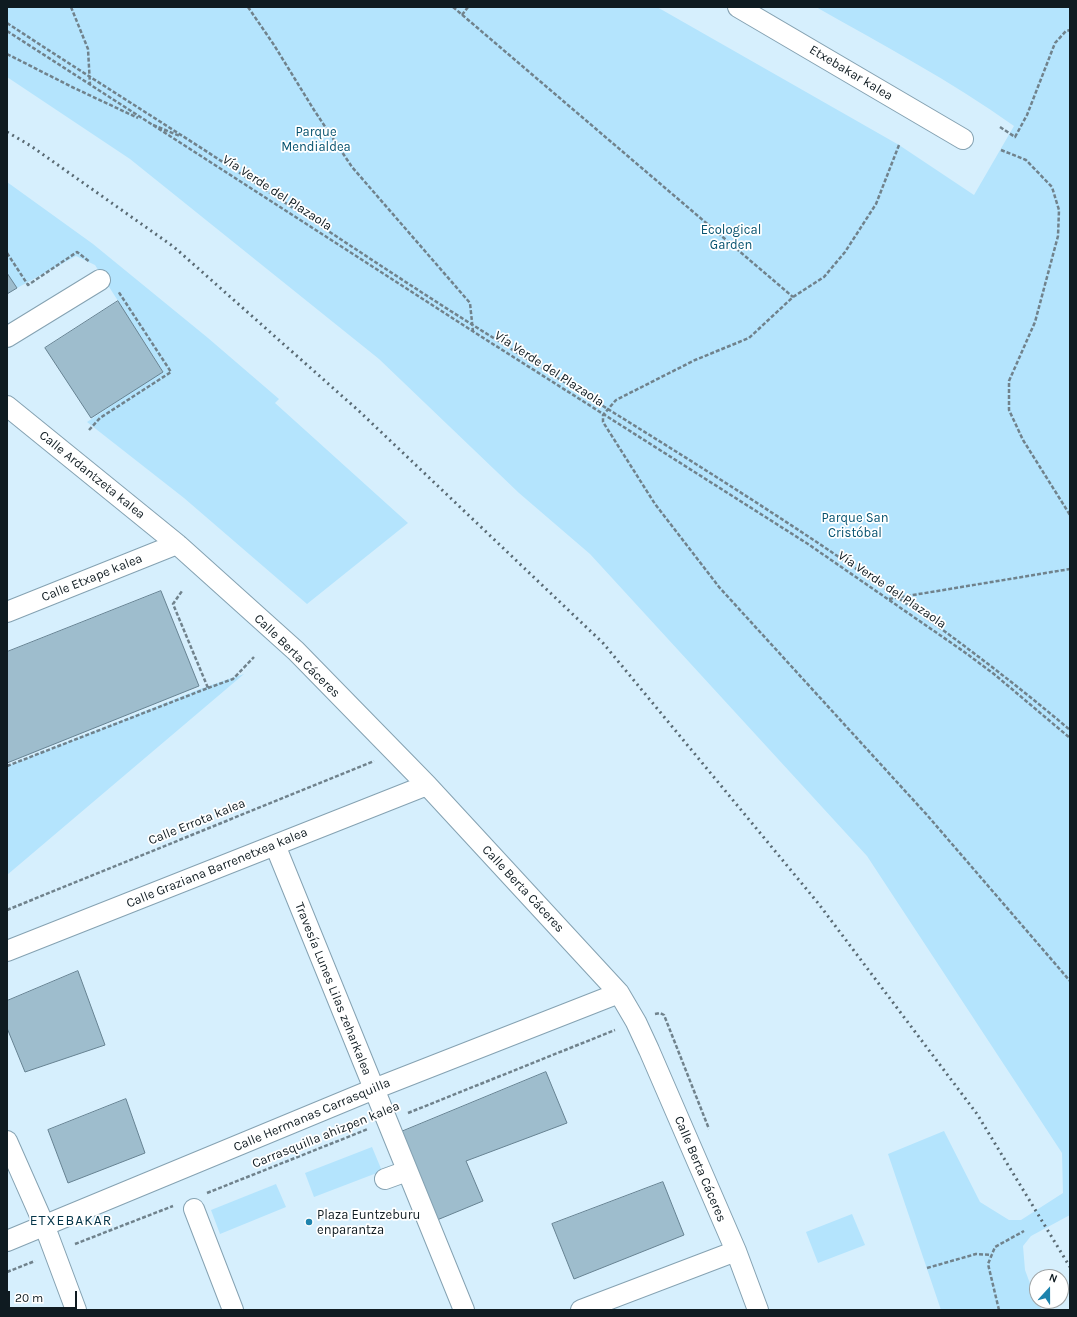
<!DOCTYPE html>
<html>
<head>
<meta charset="utf-8">
<style>
	body { margin:0 }
	#map { position:relative; width:1077px; height:1317px; overflow:hidden; background:#d6effd; font-family:Karla,sans-serif }
	canvas { display:block }
	.frame { position:absolute; inset:0; border:8px solid #0f1b21; pointer-events:none }
	.north { position:absolute; left:1029px; top:1269px; width:40px; height:40px; box-sizing:border-box; background:#fff; border:1px solid #9fa4a6; border-radius:50%; rotate:21deg; font-size:11px; font-weight:700; line-height:16px; text-align:center; color:#0f1b21 }
	.north::after { content:''; display:block; margin:auto; width:14px; height:18px; background:#1e83ad; clip-path:polygon(50% 0,100% 100%,50% 72%,0 100%) }
	.scale { position:absolute; left:8px; top:1291px; width:69px; height:18px; box-sizing:border-box; border:2px solid #0f1b21; border-top:0; padding-left:5px; font-size:12px; line-height:14px; white-space:nowrap; color:#0f1b21; -webkit-text-stroke:3px #fff; paint-order:stroke }
</style>
</head>
<body>
<div id="map">
<canvas width="1077" height="1317"></canvas>
<div class="frame"></div>
<div class="north">N</div>
<div class="scale">20 m</div>
</div>
<script>
const ctx = document.querySelector('canvas').getContext('2d');
ctx.lineJoin = 'round';
function paint(path, color) {
  ctx.fillStyle = color;
  ctx.fill(path, 'evenodd');
}
function trace(path, color, width, dash) {
  ctx.strokeStyle = color;
  ctx.lineWidth = width;
  ctx.lineCap = dash ? 'butt' : 'round';
  ctx.setLineDash(dash || []);
  ctx.stroke(path);
}
function write(font, color, halo, rows, align = 'center') {
  ctx.font = font + ' Karla,sans-serif';
  ctx.lineWidth = 3.5;
  ctx.setLineDash([]);
  ctx.textBaseline = 'middle';
  ctx.strokeStyle = halo;
  ctx.fillStyle = color;
  for (const [text, x, y, turn = 0] of rows) {
    ctx.save();
    ctx.translate(x, y);
    ctx.rotate((+turn || 0) * Math.PI / 180);
    ctx.textAlign = isNaN(turn) ? turn : align;
    if (halo) ctx.strokeText(text, 0, 0);
    ctx.fillText(text, 0, 0);
    ctx.restore();
  }
}
paint(new Path2D(`
	M7,7H657L899,145L974,195L1014,126C951,81 883,45 816,7H1070V1215L1031,1236L1023,1246L1025,1270L1035,1297L1042,1310H941L888,1154L944,1131L980,1202L1009,1220H1021L1063,1193L1062,1153L867,856L590,554L519,493L379,359L130,159L7,77Z
	M7,182L93,244L208,338L279,399L275,403L408,523L307,604L184,498L87,422L163,371L95,265L76,256L17,288L7,273Z
	M244,674L7,875V766L200,689Z
	M372,1147L382,1171L314,1197L305,1173Z
	M276,1184L286,1207L220,1234L211,1210Z
	M852,1214L865,1245L818,1263L806,1232Z`), '#b4e4fd');
const building = new Path2D(`
	M7,273L17,288L7,294Z
	M118,301L163,372L91,418L45,348Z
	M161,591L199,686L7,763V652Z
	M78,971L105,1045L25,1072L7,1028V1001Z
	M546,1072L567,1123L466,1161L483,1201L437,1220L401,1132Z
	M126,1099L145,1153L68,1183L48,1130Z
	M663,1182L684,1235L574,1279L552,1224Z`);
paint(building, '#9ebdcd');
trace(building, '#668292', 1);
const street = new Path2D(`
	M738,7L963,139
	M7,337L100,280
	M7,406L177,544L296,651L427,785L619,993L636,1022L649,1050L736,1251L758,1310
	M7,612L177,544
	M275,845L464,1310
	M7,951L427,785
	M7,1141L45,1227L76,1310
	M385,1179L407,1171
	M194,1209L233,1310
	M7,1241L374,1089L619,993
	M581,1310L736,1251`);
trace(street, '#85a2b2', 22);
trace(new Path2D(`
	M71,7L88,49L90,85
	M248,7L274,45L314,110L352,167L470,303L473,332
	M453,7L793,297
	M462,15L468,7
	M7,23C89,77 173,129 255,183C329,231 401,280 476,327C678,454 887,575 1070,730
	M7,31L474,332L808,544L963,651L994,674L1070,738
	M7,54L72,87L138,118
	M153,125L180,136
	M1000,127L1015,137L1027,115L1055,43L1066,31L1070,30
	M899,145L876,204L845,252L824,277L793,297L749,338L695,360L616,400L603,415V422L655,504L719,587L927,815L1070,981
	M1001,150L1026,160L1052,187L1059,210L1058,236L1035,322L1009,381V410L1023,440L1070,515
	M7,253L28,285L77,252L90,262
	M89,430L100,418L171,372L118,291
	M889,599L1070,569
	M208,688L233,679L254,657
	M7,766L208,688L173,604L182,591
	M7,910L374,761
	M655,1014L660,1013L664,1015L709,1129
	M408,1113L615,1030
	M207,1193L368,1129
	M75,1244L173,1206
	M927,1268L976,1254L992,1255
	M7,1272L35,1261
	M999,1310L988,1264L995,1247L1024,1231`), '#70828c', 2.5, [4, 2]);
trace(street, '#fff', 20);
trace(new Path2D(`
	M7,132L31,146L174,247L359,411L603,643L818,903L977,1114L1070,1267`), '#596a73', 3, [2, 4]);
for (const [x, y, r, color] of [
	[309,1222,4,"#1e83ad"]
]) {
  const dot = new Path2D();
  dot.arc(x, y, r, 0, 2 * Math.PI);
  ctx.fillStyle = color;
  ctx.fill(dot);
  trace(dot, '#fff', 1.5);
}
write('13px', '#0f1b21', '#fff', [
	["Etxebakar kalea",851,73,31],
	["Vía Verde del Plazaola",277,193,33],
	["Vía Verde del Plazaola",549,369,33],
	["Calle Ardantzeta kalea",92,475,39],
	["Calle Etxape kalea",92,578,-22],
	["Vía Verde del Plazaola",892,590,34],
	["Calle Berta Cáceres",297,656,44],
	["Calle Errota kalea",197,822,-22],
	["Calle Graziana Barrenetxea kalea",217,868,-22],
	["Calle Berta Cáceres",523,889,47],
	["Travesía Lunes Lilas zeharkalea",333,989,68],
	["Calle Hermanas Carrasquilla",312,1115,-23],
	["Carrasquilla ahizpen kalea",326,1135,-22],
	["Calle Berta Cáceres",700,1169,67]
]);
write('13px', '#05526f', '#fff', [
	["Parque",316,132],
	["Mendialdea",316,147],
	["Ecological",731,230],
	["Garden",731,245],
	["Parque San",855,518],
	["Cristóbal",855,533]
]);
write('13px', '#0f1b21', '#fff', [
	["Plaza Euntzeburu",317,1215],
	["enparantza",317,1230]
], 'left');
ctx.letterSpacing = '1px';
write('14px', '#033448', '#fff', [
	["ETXEBAKAR",71,1221]
]);
ctx.letterSpacing = '0px';
</script>
</body>
</html>
